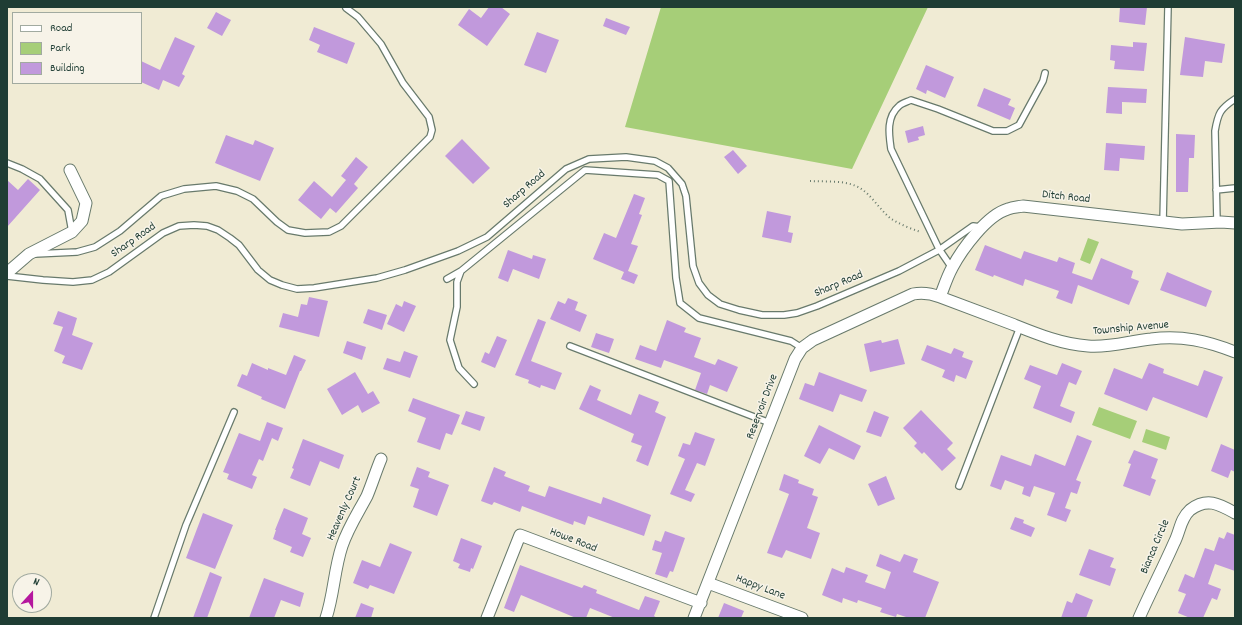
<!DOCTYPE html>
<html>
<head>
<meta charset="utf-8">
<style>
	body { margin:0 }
	#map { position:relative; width:1242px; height:625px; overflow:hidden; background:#f0ebd4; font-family:Dekko,sans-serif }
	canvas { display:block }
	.frame { position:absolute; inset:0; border:8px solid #1f3d34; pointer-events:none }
	.legend { position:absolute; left:12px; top:12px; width:130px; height:72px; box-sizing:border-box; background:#f7f3e8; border:1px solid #a1aaa0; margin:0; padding:5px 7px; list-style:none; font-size:12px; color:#1f3d34 }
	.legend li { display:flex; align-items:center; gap:8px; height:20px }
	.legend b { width:20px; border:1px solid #a1aaa0 }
	.north { position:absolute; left:12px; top:573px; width:40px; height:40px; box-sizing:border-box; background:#f7f3e8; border:1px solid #a1aaa0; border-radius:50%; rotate:21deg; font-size:11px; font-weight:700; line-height:16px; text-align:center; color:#1f3d34 }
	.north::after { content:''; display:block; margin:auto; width:14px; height:18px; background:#b5179e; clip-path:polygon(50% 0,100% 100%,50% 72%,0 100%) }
</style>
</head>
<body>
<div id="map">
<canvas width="1242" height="625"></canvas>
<div class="frame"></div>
<ul class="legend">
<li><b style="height:5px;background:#fff"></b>Road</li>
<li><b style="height:11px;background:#a6ce78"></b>Park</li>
<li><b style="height:11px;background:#c199dc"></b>Building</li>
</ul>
<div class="north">N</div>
</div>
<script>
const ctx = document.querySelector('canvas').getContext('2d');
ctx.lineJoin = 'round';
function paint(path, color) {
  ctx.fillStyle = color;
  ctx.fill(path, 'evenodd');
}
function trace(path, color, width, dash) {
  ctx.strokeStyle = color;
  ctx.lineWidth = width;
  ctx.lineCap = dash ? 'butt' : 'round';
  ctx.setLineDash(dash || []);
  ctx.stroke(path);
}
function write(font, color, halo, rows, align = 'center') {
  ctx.font = font + ' Dekko,sans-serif';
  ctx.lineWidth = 3;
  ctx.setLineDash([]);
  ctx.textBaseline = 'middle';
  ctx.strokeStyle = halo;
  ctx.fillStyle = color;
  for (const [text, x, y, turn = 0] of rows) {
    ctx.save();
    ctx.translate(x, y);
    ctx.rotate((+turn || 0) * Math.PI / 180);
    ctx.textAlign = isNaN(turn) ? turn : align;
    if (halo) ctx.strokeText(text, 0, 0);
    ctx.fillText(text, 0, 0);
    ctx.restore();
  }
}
paint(new Path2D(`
	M661,7H928L852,169L625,127Z
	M1088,238L1099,242L1090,264L1080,260Z
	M1099,407L1137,421L1130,439L1092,425Z
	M1146,429L1170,437L1166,450L1142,442Z`), '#a6ce78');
paint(new Path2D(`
	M489,7H501L510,14L487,46L458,25L469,9L481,18Z
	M1120,7H1147L1145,25L1119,22Z
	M216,12L231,20L222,36L207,28Z
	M606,18L630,27L626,35L603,26Z
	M314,27L355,43L347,64L317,52L320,45L309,40Z
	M537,32L559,40L546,73L524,65Z
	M175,37L195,46L182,74L185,76L179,87L163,80L159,90L141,82V61L160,70Z
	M1185,37L1225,44L1222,63L1205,61L1203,77L1180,75Z
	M1133,42L1147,43L1144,71L1114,69L1115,61L1110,60L1111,45L1133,47Z
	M926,65L954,77L945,98L927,90L926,94L916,89Z
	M1108,87L1147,89L1146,103L1122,102V114L1106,113Z
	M984,88L1011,99L1008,105L1015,108L1010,120L977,106Z
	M923,126L925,135L918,137L919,140L908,143L905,131Z
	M1176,134L1195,135L1194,158H1189L1188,192H1176Z
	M226,135L253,145L255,140L274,148L260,181L215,163Z
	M462,139L490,168L473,184L445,156Z
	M1106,143L1145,146L1144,160L1120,158L1119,171L1104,170Z
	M733,150L747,166L738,174L724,157Z
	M356,157L368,167L354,184L358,188L336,213L330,208L321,219L298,200L314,181L332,197L346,180L341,176Z
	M28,179L40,190L7,227V180L18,190Z
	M634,194L645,198L639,214L642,215L631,244L638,246L628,271L638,275L634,284L621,279L624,272L593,259L604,233L616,238Z
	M767,211L791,216L788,232L793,233L791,243L762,237Z
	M985,245L1021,259L1024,251L1057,262L1059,257L1075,263L1072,273L1092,280L1101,258L1133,271L1131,278L1139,281L1129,305L1078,285L1072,304L1056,298L1059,291L1025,279L1023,286L994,275L993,277L975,270Z
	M508,250L532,259L533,255L546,259L539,279L513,269L508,282L498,278Z
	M1167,272L1212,291L1206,307L1160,290Z
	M309,297L328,301L319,337L279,327L283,313L298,317L301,304L307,305Z
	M568,298L578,302L575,310L587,315L580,332L550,319L558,301L565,304Z
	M404,301L416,306L404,332L387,324L396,304L402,307Z
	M368,309L387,315L382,330L363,323Z
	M58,311L77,318L72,335L93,343L82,370L62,363L65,356L54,351L63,327L53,324Z
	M538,319L546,322L531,361L562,373L555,390L541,385L540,388L528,383L529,380L515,375Z
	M667,320L686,328L684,332L701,338L694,357L715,365L718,359L738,367L727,392L710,385L707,394L695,390L701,373L664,360L661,368L635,359L640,345L656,351Z
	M596,333L614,339L609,353L591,347Z
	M497,336L507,340L495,368L481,362L485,352L489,354Z
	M898,339L905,364L870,372L864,344L881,340L882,343Z
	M347,341L366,347L362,360L343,353Z
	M927,345L951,354L954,348L964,352L962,357L973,361L966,379L956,375L954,382L942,377L945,370L921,360Z
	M404,351L418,356L410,378L383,369L387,358L400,362Z
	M294,355L306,360L301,371H300L285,409L261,399L262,397L237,386L242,374L247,376L252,363L268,370V368L286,375Z
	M1062,363L1082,371L1076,385L1069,382L1060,406L1075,412L1071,423L1033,408L1041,386L1024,379L1030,365L1057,375Z
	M1149,363L1164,369L1163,373L1198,386L1204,370L1223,377L1207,418L1153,397L1147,411L1104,394L1114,368L1142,379Z
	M355,372L368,394L373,391L380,403L362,413L358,405L342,415L327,389Z
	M819,372L867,390L862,402L840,394L833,412L799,399L805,383L814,386Z
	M590,385L601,390L597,400L631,415L639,394L659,402L655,412L666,417L648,466L636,461L642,446L631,442L634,434L579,409Z
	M413,398L460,415L452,435L446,433L440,450L417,442L426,418L408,411Z
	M921,410L953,443L947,449L956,458L942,471L924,452L922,454L914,446L917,443L903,428Z
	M466,411L485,417L480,431L461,424Z
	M874,411L889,417L881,437L866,432Z
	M267,422L283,428L278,441L272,438L263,461L259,459L252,475L257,477L252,489L227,479L229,474L223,472L239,433L260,441Z
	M819,425L861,446L854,460L829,448L820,464L804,456Z
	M695,432L715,439L705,466L697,463L685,490L695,494L691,502L670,494L685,459L678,456L683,443L690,445Z
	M1077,435L1092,441L1076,480L1081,482L1077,494L1071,492L1065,508L1071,510L1066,522L1047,515L1055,493L1034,486L1030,497L1022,494L1024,487L1005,480L1001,490L990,486L1001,455L1031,466L1035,454L1065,466Z
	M303,439L344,455L339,469L320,461L310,486L290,478L294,469L292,468Z
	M1221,444L1235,450V472L1231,470L1228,478L1211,471Z
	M1134,450L1158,459L1151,478L1156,480L1150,496L1123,486L1131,464L1128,463Z
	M417,467L430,472L428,477L449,485L437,516L413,507L419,489L410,486Z
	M494,467L506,472L504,476L530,486L528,491L545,497L549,486L601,504L603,497L651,515L644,536L588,516L585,525L574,521L573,525L522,506L520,512L494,502L492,505L481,501Z
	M784,474L799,480L798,483L814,489L812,495L818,497L807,528L820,533L811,559L786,550L782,558L767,553L789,494L779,490Z
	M886,476L895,499L878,506L868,484Z
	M284,508L308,518L302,534L311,538L303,557L290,552L292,547L273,539L276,530H275Z
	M203,513L233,525L215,569L186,558Z
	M1015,517L1024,520L1023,523L1035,528L1031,537L1010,529Z
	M665,531L685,538L673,572L670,571L667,578L655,574L662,553L652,550L655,540L661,542Z
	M1227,532L1235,535V571L1215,564L1208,584L1221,589L1217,600L1212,598L1203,618H1190L1178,613L1186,594L1178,591L1185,574L1194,578L1205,548L1214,551L1219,537L1224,539Z
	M461,538L482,546L473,569L471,568L470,572L458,568L460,564L453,561Z
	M390,543L412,552L394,594L370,585L368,589L353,583L362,560L380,567Z
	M1089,549L1114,558L1110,567L1116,569L1110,586L1079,575Z
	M880,554L900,562L904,554L918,559L913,572L939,582L925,618H909L897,614L896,617L880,612L882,608L858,600L857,603L843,598L842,603L822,595L832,568L844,573L846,567L868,575L865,582L885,589L891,572L876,566Z
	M520,565L582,588L584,585L597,590L596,593L639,610L645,596L660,601L654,616L657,618H615L590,608L586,618H576L521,595L514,612L504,608Z
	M210,572L222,577L207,618H193Z
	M264,578L304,593L300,607L281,600L274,618H249Z
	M1076,593L1093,600L1086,618H1061L1067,601L1072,603Z
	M361,603L374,608L371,618H355Z
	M724,603L744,611L741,618H718Z`), '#c199dc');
const lane = new Path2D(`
	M7,163L22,169L40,179L68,210L72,232
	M1216,190L1235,188
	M1163,222L1168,7
	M1217,222L1215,131C1218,113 1220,109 1235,99
	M35,254L77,252L95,247L120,231L161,196L184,189L216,186L237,191L253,199L277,222L288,230L305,233L329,232L341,226L430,137L432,130L429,117L403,83L381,44L358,17L346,8
	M952,268L939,249L891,149C889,135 886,117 899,106C902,103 907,102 911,100L938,109L993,131H1007L1019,125L1043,81L1045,73
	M7,276L43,280L73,282L92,280L109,272L163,233L179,226L194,225L207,226L218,230L230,238L239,245L258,270L270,280L282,285L297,289L314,288L377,278L405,270L458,251L487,237L566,169L589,159L626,157L655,161L668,168L682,184L686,196L693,266L699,283L708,295L720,304L739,310L762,315H784L797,313L817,306L899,271L939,250L973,226L981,227
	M447,279L461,271
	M570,346L770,423
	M474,384L459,368L450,340L457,307V282L461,271L585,170L658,175L669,181L676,278L680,303L699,318L791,341L802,348
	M959,486L1020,327
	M154,618L186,525L234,412`);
const street = new Path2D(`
	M7,273L29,254L72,232L82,221L86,203L70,170
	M940,297C944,287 947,277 952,268C962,249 987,215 1008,209C1013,207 1018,207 1023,206L1182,224L1221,222L1235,223
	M708,583L802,618
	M326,618C334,594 334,570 342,546C348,528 358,513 367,496C372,484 376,471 381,459
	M487,618L520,535L701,603
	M694,618L795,359L802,348L813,340L913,294C923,292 930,293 940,297C964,306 988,315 1012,324C1037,334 1061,344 1088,346C1109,348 1130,341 1151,339C1182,335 1207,341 1235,352
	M1139,618C1150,593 1163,568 1174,543C1180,532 1180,519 1190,510C1207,497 1219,504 1235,513`);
trace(lane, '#687a6c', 8);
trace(street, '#687a6c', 13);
trace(new Path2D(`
	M810,181C825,182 842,180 856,186C870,192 878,208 890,218C899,224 911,229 921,232`), '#687a6c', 2, [1, 3]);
trace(lane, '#fff', 5.5);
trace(street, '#fff', 11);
write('12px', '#1f3d34', '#f7f3e8', [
	["Sharp Road",525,190,-41],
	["Ditch Road",1066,198,6],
	["Sharp Road",134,241,-35],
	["Sharp Road",839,285,-23],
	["Township Avenue",1131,329,-5],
	["Reservoir Drive",763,407,-69],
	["Heavenly Court",345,509,-66],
	["Howe Road",573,541,21],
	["Bianca Circle",1156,547,-67],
	["Happy Lane",760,588,21]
]);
</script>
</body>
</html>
